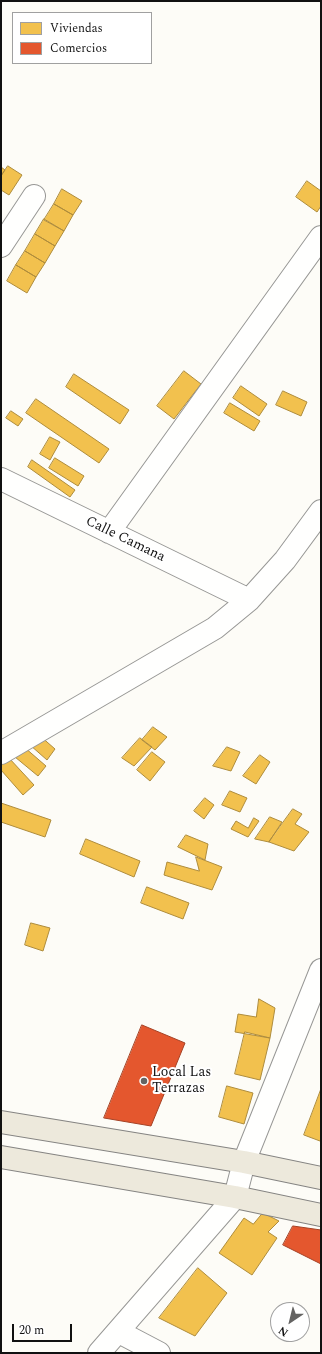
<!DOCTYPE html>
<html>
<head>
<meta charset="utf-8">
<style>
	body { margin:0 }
	#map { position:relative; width:322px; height:1354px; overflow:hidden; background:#fdfcf7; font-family:Spectral,serif }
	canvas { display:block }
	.frame { position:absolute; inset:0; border:2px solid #111; pointer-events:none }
	.legend { position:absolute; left:12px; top:12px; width:140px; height:52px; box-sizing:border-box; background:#fff; border:1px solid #a0a0a0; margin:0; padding:5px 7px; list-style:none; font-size:12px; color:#111 }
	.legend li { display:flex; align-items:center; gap:8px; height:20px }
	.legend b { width:20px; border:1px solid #a0a0a0 }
	.north { position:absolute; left:270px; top:1302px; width:40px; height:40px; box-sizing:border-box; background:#fff; border:1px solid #a0a0a0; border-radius:50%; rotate:215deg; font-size:11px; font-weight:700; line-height:16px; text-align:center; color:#111 }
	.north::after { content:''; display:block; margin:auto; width:14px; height:18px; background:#646362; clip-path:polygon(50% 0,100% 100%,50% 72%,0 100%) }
	.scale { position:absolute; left:12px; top:1324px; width:60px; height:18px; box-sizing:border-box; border:2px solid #111; border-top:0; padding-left:5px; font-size:12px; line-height:14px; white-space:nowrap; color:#111; -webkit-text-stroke:3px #fff; paint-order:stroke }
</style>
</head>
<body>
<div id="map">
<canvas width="322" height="1354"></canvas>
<div class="frame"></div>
<ul class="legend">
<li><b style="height:11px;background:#f2c14e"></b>Viviendas</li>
<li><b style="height:11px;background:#e4572e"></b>Comercios</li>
</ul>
<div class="north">N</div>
<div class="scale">20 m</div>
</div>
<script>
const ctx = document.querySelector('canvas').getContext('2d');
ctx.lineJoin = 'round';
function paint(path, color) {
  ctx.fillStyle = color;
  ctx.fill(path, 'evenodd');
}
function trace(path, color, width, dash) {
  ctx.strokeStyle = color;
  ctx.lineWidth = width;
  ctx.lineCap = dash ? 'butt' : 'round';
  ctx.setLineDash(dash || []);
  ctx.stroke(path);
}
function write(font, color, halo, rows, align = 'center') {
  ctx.font = font + ' Spectral,serif';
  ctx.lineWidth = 4;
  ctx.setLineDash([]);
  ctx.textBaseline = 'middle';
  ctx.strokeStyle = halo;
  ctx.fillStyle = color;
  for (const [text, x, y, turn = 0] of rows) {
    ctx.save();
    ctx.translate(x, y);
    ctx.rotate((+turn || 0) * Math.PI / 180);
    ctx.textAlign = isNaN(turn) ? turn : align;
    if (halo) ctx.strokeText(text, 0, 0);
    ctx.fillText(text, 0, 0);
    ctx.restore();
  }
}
const homes = new Path2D(`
	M8,166L22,175L9,195L1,190V176Z
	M1,167L5,170L1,176Z
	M307,181L321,191V206L317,212L296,197Z
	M62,189L82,201L73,215L54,204Z
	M54,204L73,215L64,231L44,220Z
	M44,219L64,231L55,246L35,234Z
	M35,234L55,246L45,263L25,251Z
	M25,251L45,263L36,277L16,265Z
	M16,265L36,277L27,293L7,281Z
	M184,371L201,384L174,419L157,406Z
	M74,374L129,410L120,424L66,387Z
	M241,386L267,404L259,416L233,398Z
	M283,391L307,402L301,416L276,405Z
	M36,399L109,449L99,463L26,413Z
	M230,403L260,421L254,431L224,413Z
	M11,411L23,419L18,426L6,418Z
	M50,437L60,442L50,460L40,454Z
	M55,458L84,476L78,486L49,468Z
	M32,460L75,490L70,497L28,467Z
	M153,727L167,737L155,750L142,740Z
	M39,735L55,749L47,760L30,745Z
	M140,738L152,747L134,766L122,758Z
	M24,747L46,766L38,776L15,757Z
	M227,747L240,752L231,771L213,766Z
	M152,752L165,762L150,781L137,770Z
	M260,755L270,762L256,784L243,776Z
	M9,758L34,785L23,795L1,770V765Z
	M230,791L247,798L240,812L222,805Z
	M205,798L214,805L204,819L194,811Z
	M1,803L51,820L45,837L1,822Z
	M293,809L302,814L295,824L309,832L294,851L269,842Z
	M270,817L282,822L269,842L255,839Z
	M254,818L259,821L248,837L231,829L236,821L248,828Z
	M186,835L208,844L205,860L178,847Z
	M86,839L140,861L134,877L80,854Z
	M196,857L222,867L212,890L164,875L167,862L199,871Z
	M147,887L189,903L183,919L141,903Z
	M31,923L50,928L43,951L25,945Z
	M259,999L275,1008L270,1038L235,1032L238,1014L256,1017Z
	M245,1032L270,1038L260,1080L235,1074Z
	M227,1086L253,1093L244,1124L219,1117Z
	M321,1089V1140L320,1141L304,1135Z
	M263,1213L279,1221L268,1232L277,1238L252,1275L219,1253L244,1218L253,1224Z
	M198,1268L227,1293L195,1336L159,1318Z`);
paint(homes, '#f2c14e');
trace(homes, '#ae8c3c', 1);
const shops = new Path2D(`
	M142,1025L185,1043L151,1126L104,1118Z
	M293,1226L321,1230V1264L283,1245Z`);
paint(shops, '#e4572e');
trace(shops, '#a54225', 1);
const minor = new Path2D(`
	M1,246L34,196
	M1,479L249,600
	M109,532L321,237
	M1,753L215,628L249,600L285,560L321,511
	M119,1332L159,1353
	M99,1353L235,1197L244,1162L321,970`);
const major = new Path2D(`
	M1,1122L244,1162L321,1178
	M1,1157L235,1197L321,1215`);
trace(minor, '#979795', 24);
trace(major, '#858482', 24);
trace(minor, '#fffffe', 22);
trace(major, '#ede9dc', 22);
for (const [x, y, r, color] of [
	[144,1081,4,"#646362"]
]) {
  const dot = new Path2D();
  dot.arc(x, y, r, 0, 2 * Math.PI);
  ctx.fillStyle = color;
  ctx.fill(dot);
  trace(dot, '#fff', 1.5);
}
write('14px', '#111', '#fff', [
	["Calle Camana",125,540,26]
]);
write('14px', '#111', '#fff', [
	["Local Las",152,1073],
	["Terrazas",152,1089]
], 'left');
</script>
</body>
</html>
